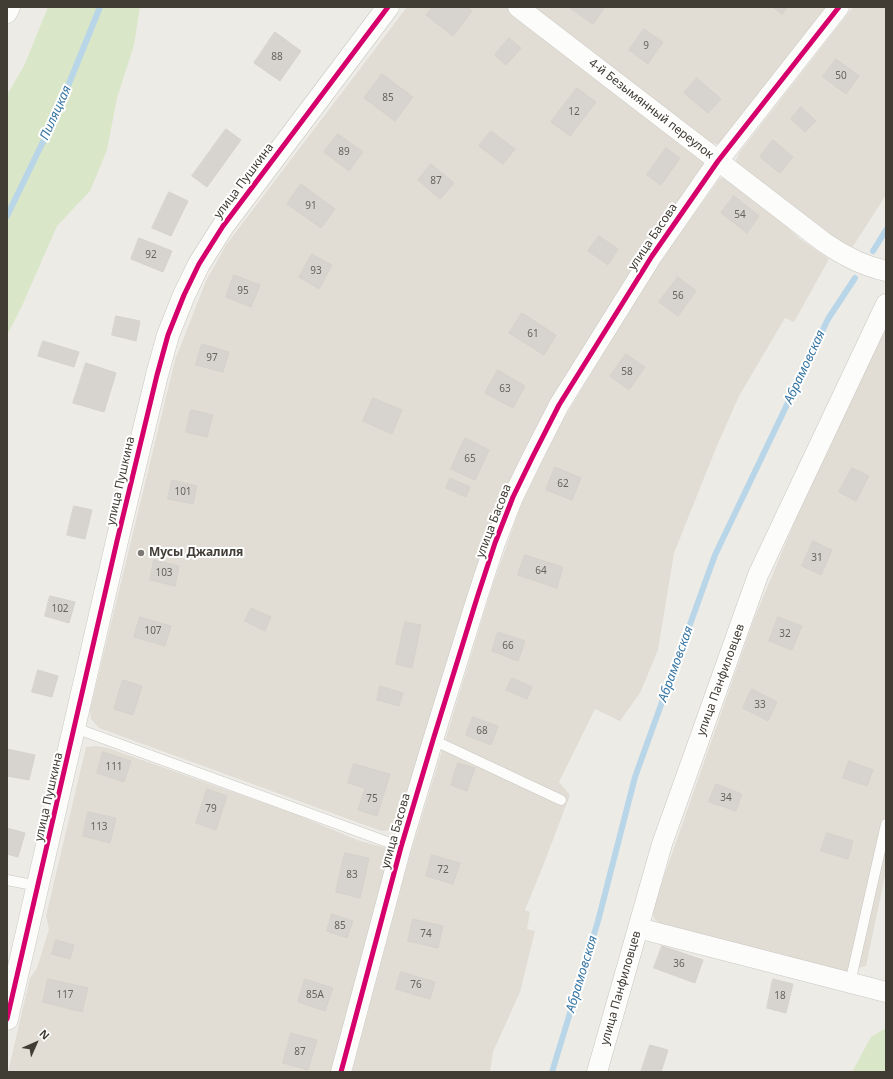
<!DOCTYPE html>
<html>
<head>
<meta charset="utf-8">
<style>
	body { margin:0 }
	#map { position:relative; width:893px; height:1079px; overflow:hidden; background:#edebe6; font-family:"Noto Sans",sans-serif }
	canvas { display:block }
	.frame { position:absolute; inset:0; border:8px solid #413c34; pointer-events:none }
	.north { position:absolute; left:16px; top:1023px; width:40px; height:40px; -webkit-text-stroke:3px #fff; paint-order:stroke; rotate:45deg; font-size:11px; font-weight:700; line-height:16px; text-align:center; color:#413c34 }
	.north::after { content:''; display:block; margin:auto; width:14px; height:18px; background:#413c34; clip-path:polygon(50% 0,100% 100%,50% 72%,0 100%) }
</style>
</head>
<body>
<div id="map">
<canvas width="893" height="1079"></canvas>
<div class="frame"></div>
<div class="north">N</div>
</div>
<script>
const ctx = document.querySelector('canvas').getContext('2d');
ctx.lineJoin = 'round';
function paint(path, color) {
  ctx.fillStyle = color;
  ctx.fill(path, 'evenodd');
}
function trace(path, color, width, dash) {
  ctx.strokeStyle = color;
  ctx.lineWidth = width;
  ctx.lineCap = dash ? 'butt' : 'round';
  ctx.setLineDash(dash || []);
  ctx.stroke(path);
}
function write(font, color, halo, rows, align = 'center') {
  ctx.font = font + ' "Noto Sans",sans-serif';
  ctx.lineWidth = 4;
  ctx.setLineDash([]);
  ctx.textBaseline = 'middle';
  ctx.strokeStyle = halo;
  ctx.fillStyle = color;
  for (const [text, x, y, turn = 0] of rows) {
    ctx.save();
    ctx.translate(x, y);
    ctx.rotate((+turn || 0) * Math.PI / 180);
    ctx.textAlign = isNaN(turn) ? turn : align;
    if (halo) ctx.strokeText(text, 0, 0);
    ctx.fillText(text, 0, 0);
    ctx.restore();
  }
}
paint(new Path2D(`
	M407,7H507L699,154L704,163L703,171L540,423L396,830L381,831L99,728L91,719L90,710L175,360L206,281L226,245Z
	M535,7H829L720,145L708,142Z
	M853,7H886V195L850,251L738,166L736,160L739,153Z
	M720,178H730L768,209L799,238L829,259L794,322L785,318L739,396L716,448L674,553L658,650L640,693L620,721L595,709L559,782L570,795L543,866L525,910L530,912L527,929L535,931L520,992L493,1052L490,1072H352L408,862L491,590L521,505L557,430L651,274Z
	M886,318V871L866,966L839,973L668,929L655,920L652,911L754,619L807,492Z
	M96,746L108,748L295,814L357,840L389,849L391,856L334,1072H8L30,978L37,968L49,929L46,916L86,747Z`), '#e1ddd4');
paint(new Path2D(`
	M48,7H140L134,45L117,98L107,150L90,191L57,226L22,306L7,335V95L24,66Z
	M886,1028V1072H852L871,1037Z`), '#dae6c8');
trace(new Path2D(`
	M7,216L57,113L100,7
	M873,251L886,230
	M552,1072L598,921L635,777L715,555L828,319L855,278`), '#b9d6e8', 6);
const building = new Path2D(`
	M433,7H466L472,11L453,36L426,15Z
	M569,7H605L593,24Z
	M773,7H788L782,14Z
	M644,29L663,42L648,64L629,50Z
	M275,32L301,51L280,81L254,63Z
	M509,38L521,48L506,65L495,55Z
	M836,59L859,76L846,94L823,77Z
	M382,74L413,97L395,121L364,98Z
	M697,78L721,99L708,113L684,93Z
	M577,88L596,102L570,136L551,122Z
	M801,107L816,121L805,132L791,119Z
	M226,129L241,140L207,187L192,176Z
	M491,131L515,149L503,164L479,146Z
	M338,134L363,152L349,171L324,152Z
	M773,140L793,157L780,173L760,157Z
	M666,148L680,158L661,185L647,175Z
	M431,164L454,183L440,199L418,180Z
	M301,184L335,209L321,228L287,204Z
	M169,192L188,201L171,236L152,228Z
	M734,196L759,216L747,233L721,213Z
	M599,236L618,249L608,265L588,251Z
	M139,238L172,251L163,272L131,259Z
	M312,254L332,265L319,289L299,277Z
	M234,275L260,285L251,307L226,297Z
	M678,277L696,291L678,316L659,302Z
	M522,313L556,335L544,355L509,333Z
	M116,316L140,321L136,341L112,335Z
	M43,341L79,352L74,367L38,356Z
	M202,344L229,352L223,372L196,365Z
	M626,354L645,367L629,390L610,376Z
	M86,363L116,373L104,412L73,403Z
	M498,370L525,386L513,408L485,393Z
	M373,398L402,410L392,434L363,421Z
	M191,410L213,415L207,437L186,432Z
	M465,438L489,450L475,480L451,469Z
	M555,467L581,478L572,500L546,490Z
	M852,468L869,476L856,501L839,492Z
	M450,478L470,487L466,497L446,488Z
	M172,480L197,486L193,504L168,499Z
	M74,506L92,510L85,539L67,535Z
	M813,541L832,550L821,575L802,566Z
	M525,555L563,567L557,588L518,575Z
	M154,560L179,566L175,586L150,580Z
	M50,596L75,602L69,623L45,616Z
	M251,608L271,617L265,631L245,621Z
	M140,617L171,626L165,646L134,637Z
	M778,617L802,626L792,650L769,641Z
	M405,622L421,625L412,668L396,664Z
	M498,632L525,641L518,661L492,651Z
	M38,670L58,676L52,697L32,692Z
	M512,678L532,687L527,699L506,690Z
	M123,680L142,686L133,715L114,709Z
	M380,686L403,693L399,706L377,700Z
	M752,689L777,702L768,721L743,708Z
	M473,717L498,726L491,745L466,735Z
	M7,749L35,755L29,780L7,776Z
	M103,752L131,761L124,782L97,773Z
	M849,761L873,770L867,786L843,778Z
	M458,763L475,768L467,791L451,785Z
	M354,764L390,774L377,816L358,810L365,788L348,783Z
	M716,784L742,794L736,811L709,802Z
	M207,789L227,796L216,830L196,823Z
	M88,812L116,818L110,843L83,836Z
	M7,828L25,833L18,857L7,854Z
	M827,833L853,841L848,859L821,851Z
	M345,853L369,858L360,898L336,892Z
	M432,855L460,863L453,884L426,876Z
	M332,914L353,921L347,938L327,931Z
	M413,919L443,926L438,948L408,941Z
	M56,940L74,945L70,959L52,954Z
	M662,946L703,960L695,983L654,968Z
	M401,972L435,982L430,999L396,989Z
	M48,979L88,988L82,1012L43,1002Z
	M305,979L333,988L325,1011L298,1002Z
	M773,979L793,984L786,1013L767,1008Z
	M291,1033L317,1040L308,1070L283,1063Z
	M650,1045L668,1050L661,1072H641Z`);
paint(building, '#d7d4cf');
trace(building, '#d5d2cc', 1);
const service = new Path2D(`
	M75,728L401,847
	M433,740L561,800
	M7,880L38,886
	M850,983L886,824`);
const minor = new Path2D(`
	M518,7L825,243C844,256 863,266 886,271
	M7,13L10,7
	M638,928L886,992
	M341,1072L401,847L433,740L477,598L495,543L513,497L533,456L559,405L652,256L718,161L839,7
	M597,1072L662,844L758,575L886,304`);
const tertiary = new Path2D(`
	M7,1019L117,541L157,375L168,335L184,295L199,264L223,226L388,7`);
trace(service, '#c9c7c2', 11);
trace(minor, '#c9c7c2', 21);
trace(tertiary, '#c9c7c2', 23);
trace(service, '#fcfcfb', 10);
trace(minor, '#fcfcfb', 20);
trace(tertiary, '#fcfcfb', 22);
trace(new Path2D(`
	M7,1019L117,541L157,375L168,335L184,295L199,264L223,226L388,7
	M341,1072L401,847L433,740L477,598L495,543L513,497L533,456L559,405L652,256L718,161L839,7`), '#d6006c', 5);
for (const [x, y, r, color] of [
	[141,553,4,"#7d7972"]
]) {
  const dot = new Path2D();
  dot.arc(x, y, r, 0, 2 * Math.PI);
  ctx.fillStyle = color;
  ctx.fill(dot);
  trace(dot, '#fff', 1.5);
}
write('10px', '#67635c', null, [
	["9",646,46],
	["88",277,57],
	["50",841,76],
	["85",388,98],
	["12",574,112],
	["89",344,152],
	["87",436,181],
	["91",311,206],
	["54",740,215],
	["92",151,255],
	["93",316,271],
	["95",243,291],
	["56",678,296],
	["61",533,334],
	["97",212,358],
	["58",627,372],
	["63",505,389],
	["65",470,459],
	["62",563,484],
	["101",183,492],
	["31",817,558],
	["64",541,571],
	["103",164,573],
	["102",60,609],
	["107",153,631],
	["32",785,634],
	["66",508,646],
	["33",760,705],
	["68",482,731],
	["111",114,767],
	["34",726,798],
	["75",372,799],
	["79",211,809],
	["113",99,827],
	["72",443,870],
	["83",352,875],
	["85",340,926],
	["74",426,934],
	["36",679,964],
	["76",416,985],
	["117",65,995],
	["85А",315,995],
	["18",780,996],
	["87",300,1052]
]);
write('12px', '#413c34', '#fff', [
	["4-й Безымянный переулок",651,109,38],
	["улица Пушкина",244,181,-53],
	["улица Басова",653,237,-56],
	["улица Пушкина",121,481,-77],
	["улица Басова",494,521,-69],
	["улица Панфиловцев",721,680,-70],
	["улица Пушкина",49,797,-77],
	["улица Басова",396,831,-74],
	["улица Панфиловцев",621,988,-74]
]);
write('bold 12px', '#413c34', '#fff', [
	["Мусы Джалиля",149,553]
], 'left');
write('italic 13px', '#3776a4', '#fff', [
	["Пиляцкая",56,113,-66],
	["Абрамовская",805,367,-65],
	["Абрамовская",676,664,-70],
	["Абрамовская",582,974,-73]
]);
</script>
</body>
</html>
